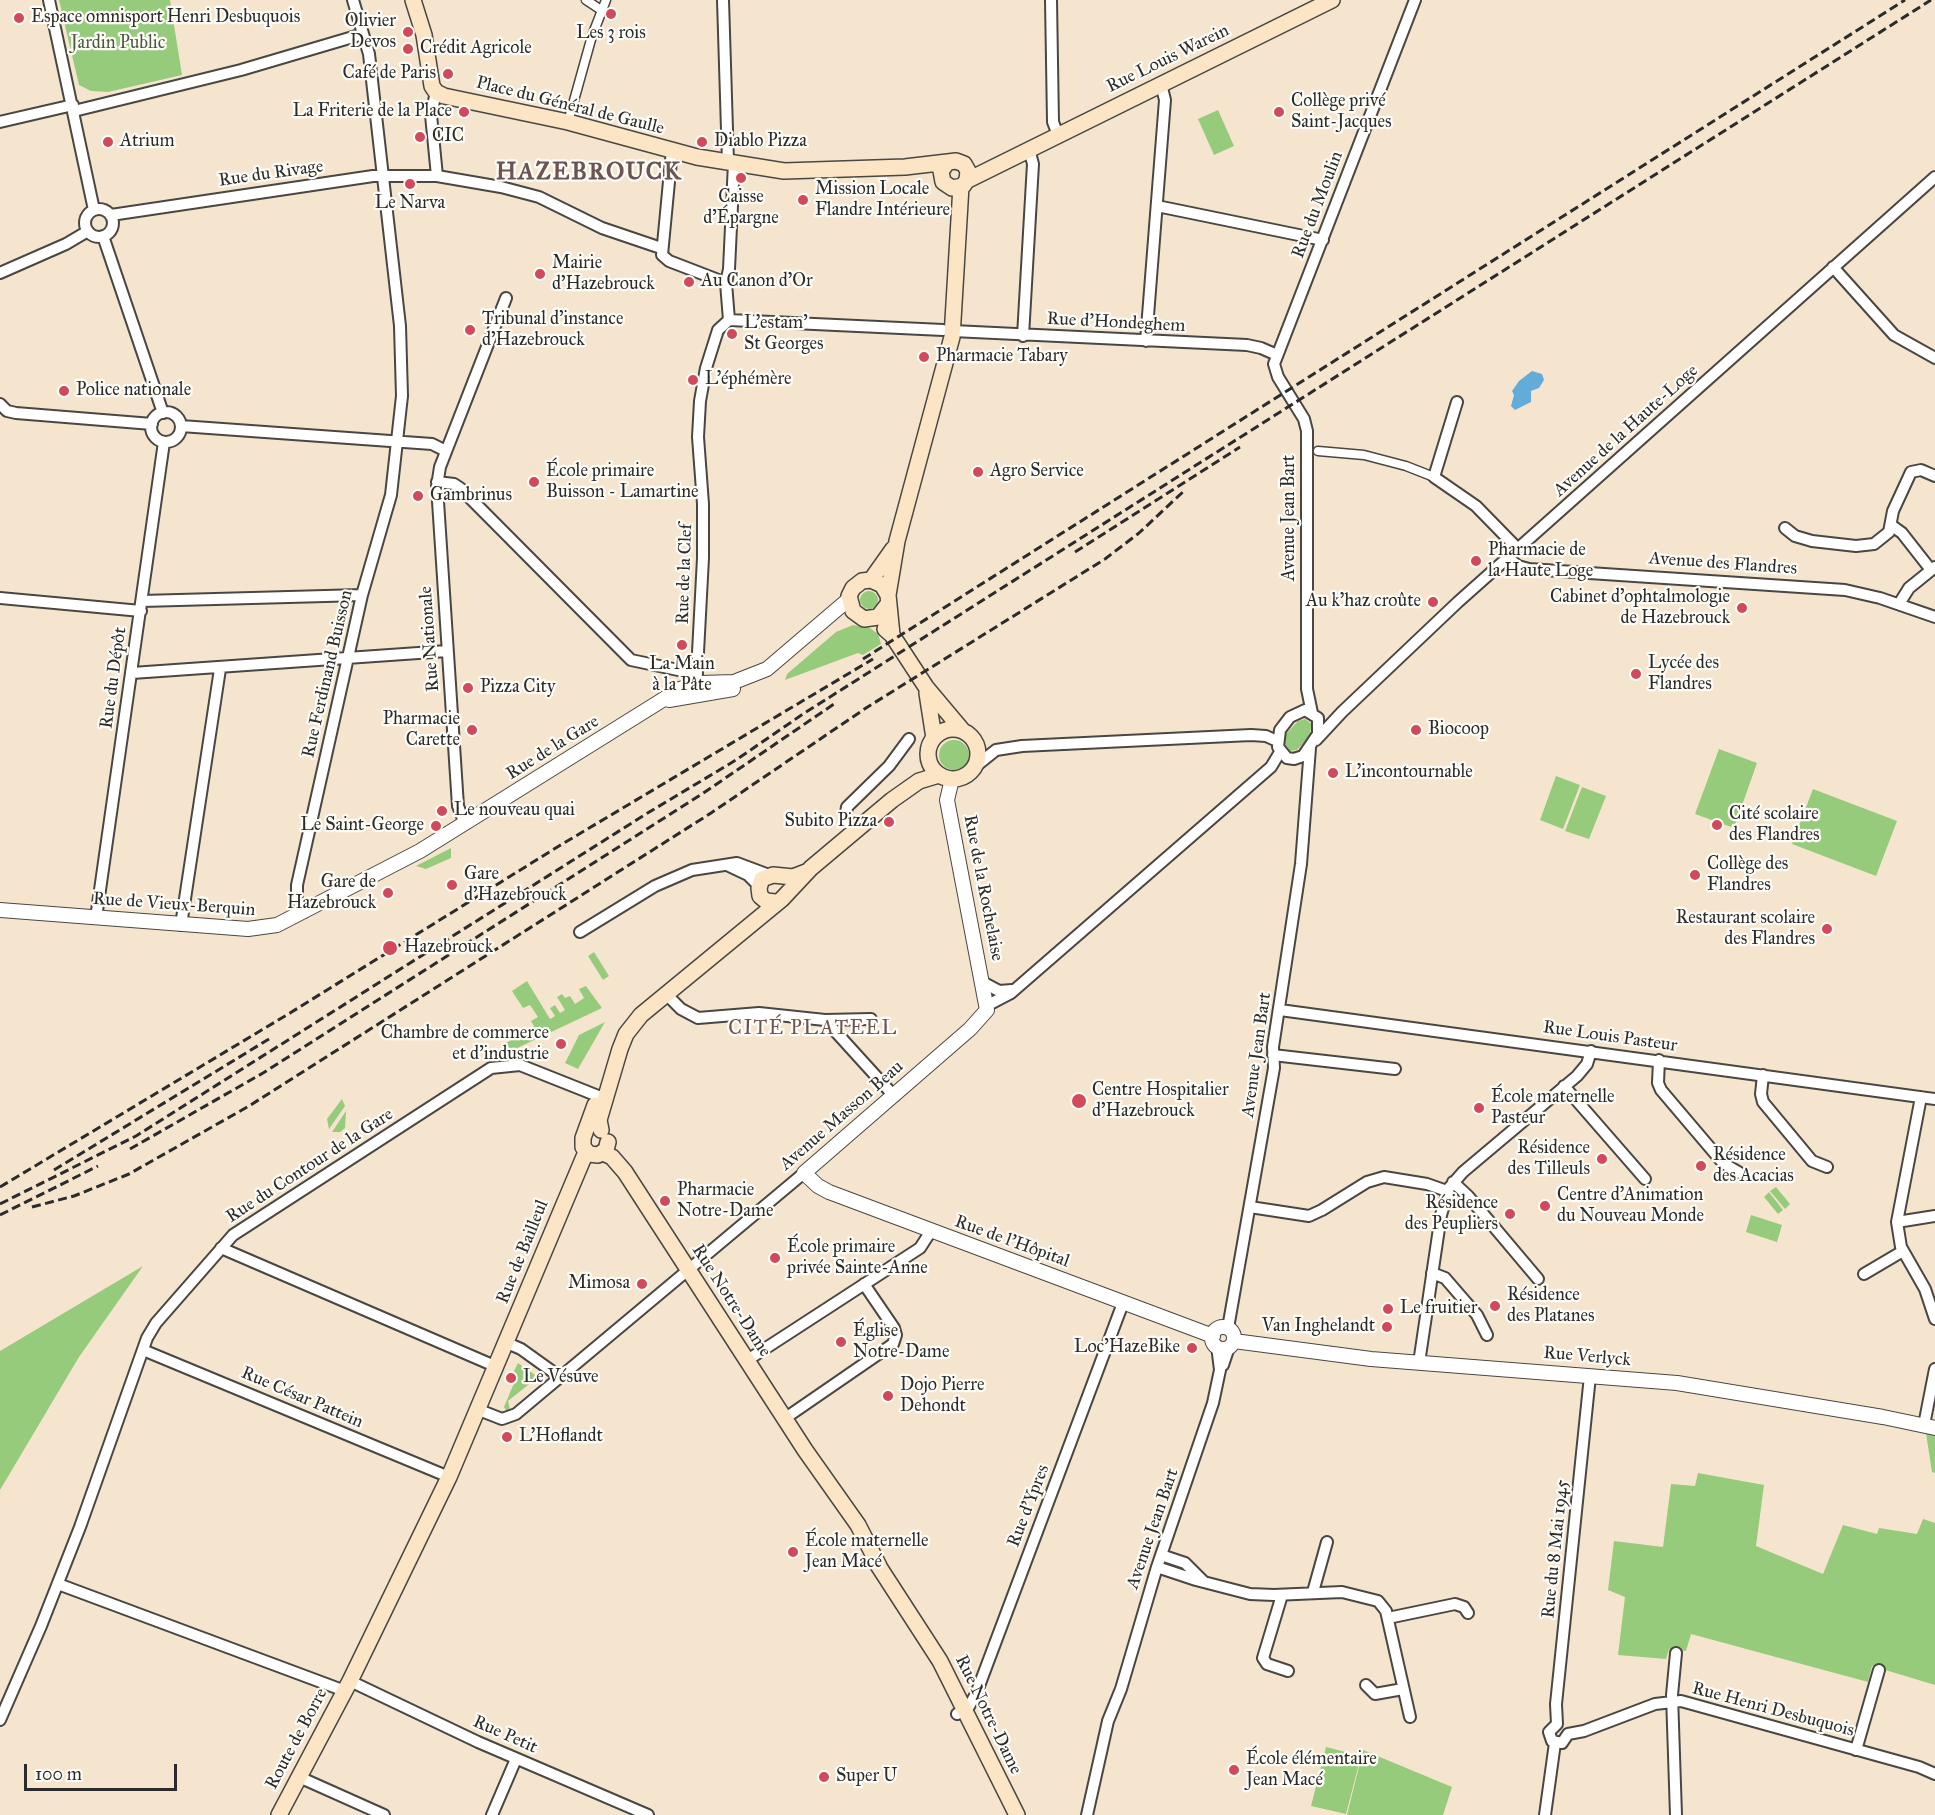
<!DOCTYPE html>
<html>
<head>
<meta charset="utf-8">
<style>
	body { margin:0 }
	#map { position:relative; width:1935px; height:1815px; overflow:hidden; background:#f6e5ce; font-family:"IM FELL Great Primer",serif }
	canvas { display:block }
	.scale { position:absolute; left:24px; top:1764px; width:153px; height:27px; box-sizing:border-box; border:3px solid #2b2b2b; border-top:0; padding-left:8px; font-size:18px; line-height:21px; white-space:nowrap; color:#2b2b2b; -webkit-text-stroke:4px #fdfcf7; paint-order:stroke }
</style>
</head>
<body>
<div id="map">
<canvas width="1935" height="1815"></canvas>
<div class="scale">100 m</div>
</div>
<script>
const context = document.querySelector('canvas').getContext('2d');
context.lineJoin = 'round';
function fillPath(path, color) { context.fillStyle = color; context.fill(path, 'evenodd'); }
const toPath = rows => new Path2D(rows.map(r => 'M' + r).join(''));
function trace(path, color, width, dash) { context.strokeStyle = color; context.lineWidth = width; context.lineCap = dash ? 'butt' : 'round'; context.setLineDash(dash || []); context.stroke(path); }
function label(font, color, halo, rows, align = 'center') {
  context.font = font + ' "IM FELL Great Primer",serif'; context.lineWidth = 4.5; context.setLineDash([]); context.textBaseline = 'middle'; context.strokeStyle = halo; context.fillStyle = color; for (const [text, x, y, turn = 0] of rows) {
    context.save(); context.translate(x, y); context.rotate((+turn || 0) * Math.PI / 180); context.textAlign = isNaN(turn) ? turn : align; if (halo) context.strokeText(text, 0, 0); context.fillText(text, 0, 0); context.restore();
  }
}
fillPath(toPath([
	[59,0,170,0,182,75,108,92,91,91,79,85],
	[1218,110,1234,146,1214,155,1198,119],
	'860 600a9 9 0 1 1 18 0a9 9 0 1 1-18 0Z',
	[853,625,870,628,878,634,881,644,863,655,858,653,785,680,787,674,836,632],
	[1305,719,1312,724,1309,737,1297,750,1290,751,1285,744,1286,734,1298,721],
	'939 755a15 15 0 1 1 30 0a15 15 0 1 1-30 0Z',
	[1719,749,1757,763,1734,828,1695,814],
	[1556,776,1580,785,1563,829,1540,820],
	[1582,787,1606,796,1589,839,1565,831],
	[1813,789,1897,821,1876,876,1792,844],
	[451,848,451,858,426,869,416,866],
	[594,952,609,976,603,980,588,956],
	[527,981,550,1019,555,1016,550,1008,555,1005,560,1013,565,1010,557,997,562,994,565,998,570,996,575,1004,584,998,579,989,586,986,602,1008,511,1051,506,1043,534,1026,531,1021,538,1017,530,1005,523,1008,512,991],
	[605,1022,578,1069,565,1063,579,1035],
	[342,1099,345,1106,329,1129,327,1119],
	[346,1111,345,1128,340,1132,332,1132],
	[1776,1187,1790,1204,1785,1209,1770,1191],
	[1769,1192,1783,1210,1778,1214,1764,1197],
	[1751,1215,1782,1225,1777,1242,1746,1232],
	[143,1266,79,1357,0,1490,0,1351],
	[518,1363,538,1377,508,1401,510,1410,507,1412,504,1407,517,1376,513,1373],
	[1926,1433,1935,1435,1935,1473,1932,1472],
	[1698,1473,1764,1485,1756,1546,1823,1574,1843,1525,1877,1534,1879,1528,1917,1534,1923,1519,1935,1523,1935,1685,1872,1666,1868,1682,1691,1634,1686,1651,1669,1649,1666,1659,1618,1655,1625,1597,1608,1590,1614,1541,1663,1547,1671,1484,1695,1486],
	[1326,1747,1361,1756,1346,1814,1311,1806],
	[1363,1750,1452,1787,1443,1815,1347,1815]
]), '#96cb7c');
fillPath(toPath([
	[1532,371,1542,374,1544,380,1539,388,1531,391,1531,402,1515,410,1511,406,1514,395,1512,391,1519,381]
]), '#63acda');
const pedestrian = toPath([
	[586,0,601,10],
	[568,122,592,36,606,0],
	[1318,451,1364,455,1406,466,1434,477]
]);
const minor = toPath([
	[49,0,94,210],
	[723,0,728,162],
	[1051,0,1053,122,1058,135],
	[436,92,431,115,437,176],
	[74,111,241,70,363,34],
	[0,122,73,105],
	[672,150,662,255,669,261,726,283],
	[1157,206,1323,240],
	'85 223a14 14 0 1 1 28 0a14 14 0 1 1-28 0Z',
	[111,215,373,176,437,176,501,187,539,197,602,228,661,248],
	[103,236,163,413],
	[1833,267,1894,335,1935,358],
	[0,273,66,244,88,231],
	[729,320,943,330],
	[729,320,726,283,729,269,734,163],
	[953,331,1247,345,1261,348,1277,355],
	[1023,336,1033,164,1029,149],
	[1146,341,1165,100,1161,84],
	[1457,402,1434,477,1476,506,1518,549],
	[0,404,7,411,16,413,152,424],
	'151 427a15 15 0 1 1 30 0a15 15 0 1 1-30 0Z',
	[181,426,432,444,446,451],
	[437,482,454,484,460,488,631,660,697,674],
	[1891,525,1902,533,1931,570],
	[1785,528,1795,536,1812,541,1856,546,1874,544,1889,532,1893,511,1911,472,1921,470,1935,476],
	[1508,558,1518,566,1529,569,1845,590,1880,598,1935,617],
	[0,598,141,611],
	[142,601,362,595],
	[1899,604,1909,588,1935,567],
	[132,673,447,651],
	[696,690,703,558,703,504,698,437,700,401,706,368,718,330,729,320],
	[1305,710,1318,718,1318,734,1303,756,1294,759,1287,758,1278,747,1280,730,1290,717,1305,710],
	[1312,713,1307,689,1307,431,1304,419,1278,377,1274,364,1415,0],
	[1316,740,1342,712,1458,602,1935,177],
	[976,766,996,750,1022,746,1251,735,1266,736,1277,741],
	[465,824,458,806,437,486,440,467,506,298],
	[855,831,845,818,847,807,889,766,909,739],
	[729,866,748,875,759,886],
	[304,912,297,899,297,885,362,595,391,495,402,396,400,326,369,54,353,0],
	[96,918,164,442],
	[181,925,220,669],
	[580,932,655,886,692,870,737,863,769,875],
	[984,983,999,991,1012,990],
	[666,994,681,1009,698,1018,759,1013,825,1020,894,1096],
	[988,1005,1011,993,1271,767,1280,752],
	[1280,1010,1935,1099],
	[825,1020,871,1019],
	[1273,1055,1395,1069],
	[1659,1060,1658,1083,1661,1090,1723,1163,1740,1173],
	[1763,1075,1761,1094,1763,1102,1812,1161,1827,1167],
	[1564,1086,1645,1179],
	[1921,1097,1897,1222,1901,1247,1925,1289,1935,1319],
	[1453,1182,1468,1196,1538,1279],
	[1250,1207,1309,1216,1322,1210,1367,1182,1384,1177,1427,1184,1447,1191],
	[1897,1222,1935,1216],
	[221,1248,497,1367],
	[1432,1273,1445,1278,1477,1315,1487,1335],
	[1864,1274,1903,1251],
	[1228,1328,1274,1068,1273,1047,1301,864,1310,748],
	[507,1343,521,1349,560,1377],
	[143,1350,449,1477],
	[746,1361,920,1248,931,1231],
	[1419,1363,1441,1215,1449,1188,1463,1172,1577,1076,1587,1064,1591,1051],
	[1223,1365,1229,1347],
	[479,1410,502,1419,516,1414,804,1173],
	[784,1419,893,1344,896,1335,894,1328,864,1284],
	[1924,1425,1935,1369],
	[1161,1555,1185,1563,1203,1581],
	[1157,1567,1196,1580,1250,1594,1274,1595,1342,1592,1378,1601,1386,1611,1410,1717],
	[58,1584,345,1691],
	[1313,1592,1327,1542],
	[1282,1595,1263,1658,1267,1664,1288,1671],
	[1388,1618,1455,1604,1464,1607,1468,1613],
	[1676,1653,1672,1695,1676,1815],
	[350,1681,478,1742,648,1815],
	[1366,1685,1375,1694,1403,1689],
	[957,1714,968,1708,976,1694,1123,1303],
	[0,1720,41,1626,80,1527,147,1338,156,1323,233,1235,491,1068,520,1065,598,1096],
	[1557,1724,1556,1704,1590,1376],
	[1557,1724,1549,1732,1552,1741,1562,1743,1568,1734],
	[1568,1734,1584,1731,1655,1704,1681,1701,1919,1767,1935,1774],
	[1856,1750,1879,1670],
	[299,1777,384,1815],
	[492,1815,516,1759],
	[1087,1815,1108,1721,1121,1689,1157,1567,1213,1403,1220,1370,1217,1346],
	[1545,1815,1555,1743]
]);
const tertiary = toPath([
	[669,700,733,689],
	[952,779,947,800,987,1010,970,1029,804,1173,818,1186,829,1192,1213,1336],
	[0,910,248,929,277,925,420,851,680,689,700,683,734,682,767,669,849,599],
	'1212 1338a11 11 0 1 1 22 0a11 11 0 1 1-22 0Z',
	[1234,1341,1371,1359,1677,1383,1883,1417,1935,1428]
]);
const secondary = toPath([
	[413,0,424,35,432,86,436,92,444,96,568,122,697,157,784,171,905,167,956,161,964,164,968,171,967,180,963,186,952,188,943,182,941,171,947,163],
	[966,181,1332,0],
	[871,580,893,549],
	[888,595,897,541,952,337,961,186],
	[888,604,878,617,864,619,853,611,849,596,853,588,862,581,871,580,882,585,888,595,892,635],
	[885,629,892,635,926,687,963,731],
	[927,693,934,738],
	'928 754a25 25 0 1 1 50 0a25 25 0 1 1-50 0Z',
	[775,902,766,901,760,896,759,888,762,879,773,875,793,877,806,872],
	[595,1105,583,1138,583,1147,589,1154,598,1155,606,1150,608,1142],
	[601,1130,599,1120,620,1049,626,1034,641,1015,782,899,811,868,892,800,919,781,939,775],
	[603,1153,612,1157,625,1172,805,1450,858,1525,879,1566],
	[874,1559,940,1661,1017,1815],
	[279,1815,350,1681,449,1477,586,1152]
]);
trace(pedestrian, '#494743', 11);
trace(minor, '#494743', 14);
trace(tertiary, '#494743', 16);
trace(secondary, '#494743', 18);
trace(pedestrian, '#fff', 8);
trace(minor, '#fff', 10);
trace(tertiary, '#fff', 14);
trace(secondary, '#fce5c4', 15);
trace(toPath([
	[1075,552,1240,447],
	[863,659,1905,0],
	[130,1149,263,1073,702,794,834,704],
	[54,1170,269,1039],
	[0,1187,290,1013,559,846,873,659],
	[0,1204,136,1136,646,814,736,760,803,714,1931,0],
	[32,1207,74,1196,129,1174,249,1106,711,813,866,708,1105,559,1139,533,1185,490],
	[0,1215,98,1166]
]), '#2b2b2b', 3, [9, 4.5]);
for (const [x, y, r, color] of [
	[611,14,6,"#d1495b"],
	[19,18,6,"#d1495b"],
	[408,32,6,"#d1495b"],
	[408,49,6,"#d1495b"],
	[448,74,6,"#d1495b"],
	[464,112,6,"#d1495b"],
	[1279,112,6,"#d1495b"],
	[420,137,6,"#d1495b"],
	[108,142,6,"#d1495b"],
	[702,142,6,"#d1495b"],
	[741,178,6,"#d1495b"],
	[410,184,6,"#d1495b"],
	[803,200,6,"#d1495b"],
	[540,274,6,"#d1495b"],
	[689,282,6,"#d1495b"],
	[470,330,6,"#d1495b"],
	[732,334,6,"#d1495b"],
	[924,357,6,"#d1495b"],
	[693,380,6,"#d1495b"],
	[64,391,6,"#d1495b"],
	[978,472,6,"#d1495b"],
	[534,482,6,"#d1495b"],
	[418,496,6,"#d1495b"],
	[1476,561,6,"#d1495b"],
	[1433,602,6,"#d1495b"],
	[1742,608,6,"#d1495b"],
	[682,645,6,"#d1495b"],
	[1636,674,6,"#d1495b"],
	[468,688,6,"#d1495b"],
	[472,730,6,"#d1495b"],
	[1416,730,6,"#d1495b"],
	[1333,773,6,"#d1495b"],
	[442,811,6,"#d1495b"],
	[889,822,6,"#d1495b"],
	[1717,825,6,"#d1495b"],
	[436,826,6,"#d1495b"],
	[1695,875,6,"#d1495b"],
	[452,885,6,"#d1495b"],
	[388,893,6,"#d1495b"],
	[1827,929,6,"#d1495b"],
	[390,948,8,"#d1495b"],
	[561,1044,6,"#d1495b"],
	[1079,1101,8,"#d1495b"],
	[1479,1108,6,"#d1495b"],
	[1602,1159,6,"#d1495b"],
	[1701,1166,6,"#d1495b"],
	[665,1201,6,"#d1495b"],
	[1545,1206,6,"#d1495b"],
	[1510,1214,6,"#d1495b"],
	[775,1258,6,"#d1495b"],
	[642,1284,6,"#d1495b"],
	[1495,1306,6,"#d1495b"],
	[1388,1309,6,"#d1495b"],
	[1387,1327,6,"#d1495b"],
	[841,1342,6,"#d1495b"],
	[1192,1348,6,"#d1495b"],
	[511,1378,6,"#d1495b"],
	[888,1396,6,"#d1495b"],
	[507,1437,6,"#d1495b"],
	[793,1552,6,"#d1495b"],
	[1234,1770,6,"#d1495b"],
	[824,1777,6,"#d1495b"]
]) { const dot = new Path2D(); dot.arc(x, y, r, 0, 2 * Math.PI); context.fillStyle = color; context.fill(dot); trace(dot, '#fdfcf7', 2); }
label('18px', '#2b2b2b', '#fdfcf7', [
	["Espace omnisport Henri Desbuquois",31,18],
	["Olivier",396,22,"right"],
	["Devos",396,43,"right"],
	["Les 3 rois",611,34,"center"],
	["Crédit Agricole",420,49],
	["Café de Paris",436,74,"right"],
	["Collège privé",1291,102],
	["Saint-Jacques",1291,123],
	["La Friterie de la Place",452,112,"right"],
	["CIC",432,137],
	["Atrium",120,142],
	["Diablo Pizza",714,142],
	["Mission Locale",815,190],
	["Flandre Intérieure",815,211],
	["Caisse",741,198,"center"],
	["d'Épargne",741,219,"center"],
	["Le Narva",410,204,"center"],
	["Mairie",552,264],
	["d'Hazebrouck",552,285],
	["Au Canon d'Or",701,282],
	["Tribunal d'instance",482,320],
	["d'Hazebrouck",482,341],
	["L’estam’",744,324],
	["St Georges",744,345],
	["Pharmacie Tabary",936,357],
	["L'éphémère",705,380],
	["Police nationale",76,391],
	["École primaire",546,472],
	["Buisson - Lamartine",546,493],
	["Agro Service",990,472],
	["Gambrinus",430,496],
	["Pharmacie de",1488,551],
	["la Haute Loge",1488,572],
	["Cabinet d'ophtalmologie",1730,598,"right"],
	["de Hazebrouck",1730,619,"right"],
	["Au k'haz croûte",1421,602,"right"],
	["Lycée des",1648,664],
	["Flandres",1648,685],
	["La Main",682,665,"center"],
	["à la Pâte",682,686,"center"],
	["Pizza City",480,688],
	["Pharmacie",460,720,"right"],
	["Carette",460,741,"right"],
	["Biocoop",1428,730],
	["L'incontournable",1345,773],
	["Le nouveau quai",454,811],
	["Cité scolaire",1729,815],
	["des Flandres",1729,836],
	["Subito Pizza",877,822,"right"],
	["Le Saint-George",424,826,"right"],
	["Collège des",1707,865],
	["Flandres",1707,886],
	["Gare",464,875],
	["d'Hazebrouck",464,896],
	["Gare de",376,883,"right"],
	["Hazebrouck",376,904,"right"],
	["Restaurant scolaire",1815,919,"right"],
	["des Flandres",1815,940,"right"],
	["Hazebrouck",404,948],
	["Chambre de commerce",549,1034,"right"],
	["et d'industrie",549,1055,"right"],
	["Centre Hospitalier",1092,1091],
	["d'Hazebrouck",1092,1112],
	["École maternelle",1491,1098],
	["Pasteur",1491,1119],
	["Résidence",1590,1149,"right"],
	["des Tilleuls",1590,1170,"right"],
	["Résidence",1713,1156],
	["des Acacias",1713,1177],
	["Pharmacie",677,1191],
	["Notre-Dame",677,1212],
	["Centre d'Animation",1557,1196],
	["du Nouveau Monde",1557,1217],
	["Résidence",1498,1204,"right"],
	["des Peupliers",1498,1225,"right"],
	["École primaire",787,1248],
	["privée Sainte-Anne",787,1269],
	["Mimosa",630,1284,"right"],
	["Résidence",1507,1296],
	["des Platanes",1507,1317],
	["Le fruitier",1400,1309],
	["Van Inghelandt",1375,1327,"right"],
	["Église",853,1332],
	["Notre-Dame",853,1353],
	["Loc’HazeBike",1180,1348,"right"],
	["Le Vésuve",523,1378],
	["Dojo Pierre",900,1386],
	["Dehondt",900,1407],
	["L'Hoflandt",519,1437],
	["École maternelle",805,1542],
	["Jean Macé",805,1563],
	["École élémentaire",1246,1760],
	["Jean Macé",1246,1781],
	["Super U",836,1777]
], 'left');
label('18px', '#4b5b43', '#fdfcf7', [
	["Jardin Public",118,44]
]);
label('18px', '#2b2b2b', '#fdfcf7', [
	["Rue Louis Warein",1168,59,-26],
	["Place du Général de Gaulle",570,106,14],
	["Rue du Rivage",271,174,-8],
	["Rue du Moulin",1318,205,-69],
	["Rue d'Hondeghem",1116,323,3],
	["Avenue de la Haute-Loge",1626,431,-42],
	["Avenue Jean Bart",1290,518,-90],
	["Avenue des Flandres",1723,564,4],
	["Rue de la Clef",685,574,-88],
	["Rue Nationale",430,639,-94],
	["Rue Ferdinand Buisson",328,674,-77],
	["Rue du Dépôt",114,678,-82],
	["Rue de la Gare",553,748,-32],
	["Rue de la Rochelaise",983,888,79],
	["Rue de Vieux-Berquin",174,905,4],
	["Rue Louis Pasteur",1610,1037,8],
	["Avenue Jean Bart",1257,1055,-82],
	["Avenue Masson Beau",842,1116,-41],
	["Rue du Contour de la Gare",310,1166,-33],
	["Rue de l'Hôpital",1012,1242,20],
	["Rue de Bailleul",523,1252,-68],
	["Rue Notre-Dame",731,1301,57],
	["Rue Verlyck",1587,1357,5],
	["Rue César Pattein",302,1398,23],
	["Rue d'Ypres",1029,1506,-69],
	["Avenue Jean Bart",1153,1529,-71],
	["Rue du 8 Mai 1945",1556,1549,-84],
	["Rue Henri Desbuquois",1773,1710,15],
	["Rue Notre-Dame",988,1715,64],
	["Rue Petit",505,1735,24],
	["Route de Borre",297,1739,-62]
]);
context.letterSpacing = '1.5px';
label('20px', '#6c5453', '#fdfcf7', [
	["CITÉ PLATEEL",813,1029]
]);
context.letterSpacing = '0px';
context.letterSpacing = '1.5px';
label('bold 24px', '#6c5453', '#fdfcf7', [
	["HAZEBROUCK",589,173]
]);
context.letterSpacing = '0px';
</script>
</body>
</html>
